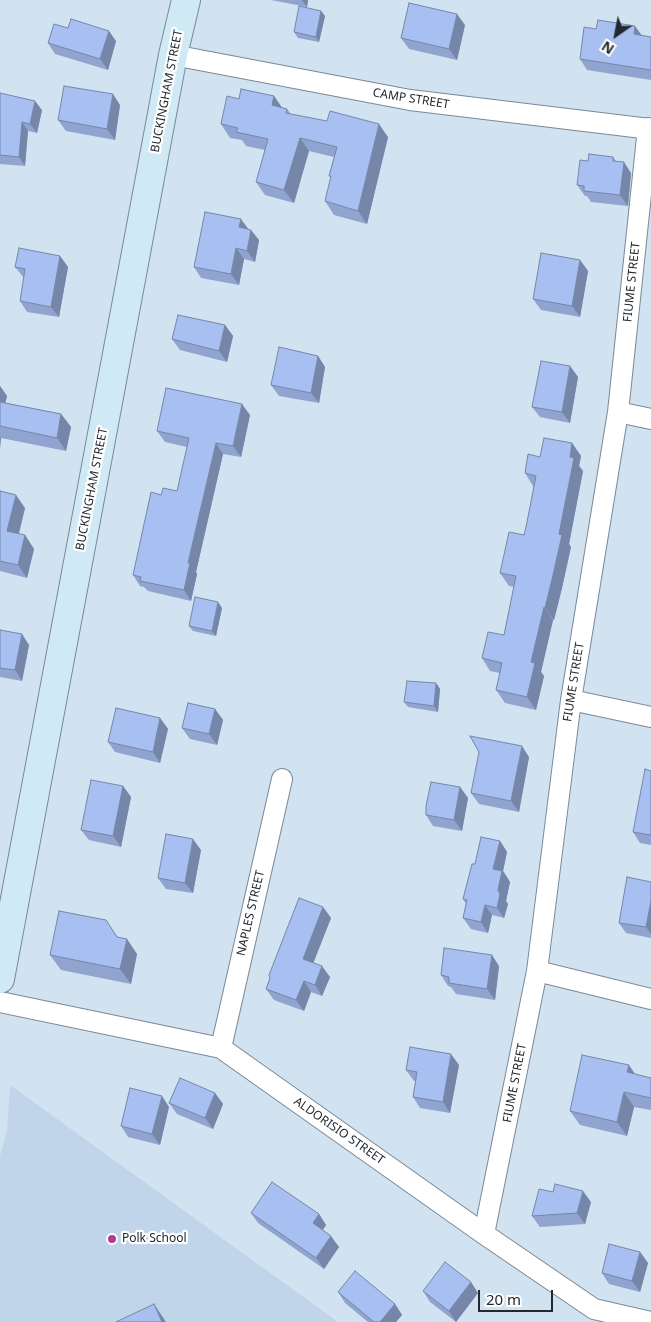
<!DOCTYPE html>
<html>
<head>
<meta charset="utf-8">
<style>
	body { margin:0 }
	#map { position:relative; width:651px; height:1322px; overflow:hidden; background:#d1e2f1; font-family:"Noto Sans",sans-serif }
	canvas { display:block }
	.north { position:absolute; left:591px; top:10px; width:50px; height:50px; -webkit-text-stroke:4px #fff; paint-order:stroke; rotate:213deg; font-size:14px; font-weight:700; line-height:20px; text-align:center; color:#22282e }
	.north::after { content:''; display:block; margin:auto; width:18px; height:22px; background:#22282e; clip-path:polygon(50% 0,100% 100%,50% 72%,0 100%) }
	.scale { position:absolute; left:478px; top:1290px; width:75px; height:22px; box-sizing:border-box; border:2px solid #22282e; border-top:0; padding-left:6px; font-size:15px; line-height:18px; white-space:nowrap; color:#22282e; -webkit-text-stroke:4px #fff; paint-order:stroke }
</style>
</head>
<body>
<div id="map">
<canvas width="651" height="1322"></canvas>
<div class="north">N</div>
<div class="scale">20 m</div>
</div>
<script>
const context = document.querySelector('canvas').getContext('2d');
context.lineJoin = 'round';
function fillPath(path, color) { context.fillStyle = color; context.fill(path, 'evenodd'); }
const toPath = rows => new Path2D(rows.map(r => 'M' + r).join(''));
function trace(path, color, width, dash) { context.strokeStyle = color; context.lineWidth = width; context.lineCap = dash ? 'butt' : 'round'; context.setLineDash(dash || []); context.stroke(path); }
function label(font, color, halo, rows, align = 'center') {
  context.font = font + ' "Noto Sans",sans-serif'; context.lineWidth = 4.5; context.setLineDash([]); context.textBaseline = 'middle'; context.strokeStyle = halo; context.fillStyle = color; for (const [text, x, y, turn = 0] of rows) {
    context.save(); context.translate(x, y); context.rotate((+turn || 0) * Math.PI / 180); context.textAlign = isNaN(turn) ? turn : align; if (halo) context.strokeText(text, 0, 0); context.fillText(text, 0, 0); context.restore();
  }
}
fillPath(toPath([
	[10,1085,338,1322,0,1322,0,1156,7,1132]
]), '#c0d5ea');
const street = toPath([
	[173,55,410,100,651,129],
	[618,412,651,419],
	[571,700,651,717],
	[537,971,651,999],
	[0,1002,221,1048,484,1234,594,1309,651,1322],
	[221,1048,282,779],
	[484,1234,537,971,571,700,618,412,648,128]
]);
const secondary = toPath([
	[0,979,173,55,186,0]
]);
trace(street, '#7a8997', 22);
trace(secondary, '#7a8997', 30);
trace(street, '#fff', 20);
trace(secondary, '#d0eaf5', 28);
fillPath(toPath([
	[271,0,308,0,307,7],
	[321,11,325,16,319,42,298,38,294,32],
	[465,25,457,60,409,49,401,38],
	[68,28,116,41,108,70,55,54,48,43],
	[642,36,651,37,651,80,587,70,580,59],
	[0,93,42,110,37,133,28,131,25,166,0,164],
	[274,96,282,108,287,109,291,114,388,137,367,224,334,215,325,201,331,178,329,176,334,157,309,151,294,203,265,195,256,182,265,150,246,146,242,140,230,138,221,124,239,99],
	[120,105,115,140,66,131,58,120],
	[613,157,616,161,631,173,628,206,591,202,587,196,585,196,577,185,588,161],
	[248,229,259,240,255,262,244,259,239,285,201,278,194,267],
	[60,256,68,267,59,317,27,312,20,301,24,278,15,267],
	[580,260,588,271,580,317,541,310,533,299],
	[225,325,233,336,227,362,180,350,172,339],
	[318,356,325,367,319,403,279,396,271,385],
	[570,366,578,377,570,423,540,417,532,407],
	[0,386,7,396,5,403,61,414,71,427,66,451,1,438,0,448],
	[250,415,241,457,223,454,196,572,197,574,191,601,148,591,144,587,140,586,133,575,161,495,177,491,187,447,165,442,157,431],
	[572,443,581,456,579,466,583,471,569,544,571,547,562,588,554,620,553,620,541,672,544,676,536,710,505,703,496,690,500,673,490,671,482,658,504,635,514,587,509,586,500,573,524,535,526,527,534,486,533,486,525,473,540,457],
	[0,491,25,508,19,534,25,535,34,549,27,578,0,571],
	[222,608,216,636,193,631,189,626],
	[0,630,29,645,22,681,0,677],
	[436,683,440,689,438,712,408,707,404,702],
	[215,709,223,720,217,745,190,739,182,728],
	[160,718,168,729,160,763,115,752,108,742],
	[529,757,519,812,479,804,471,793],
	[651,771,651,845,640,843,633,832],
	[123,786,131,797,121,847,89,840,81,830],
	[460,787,468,798,462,831,433,826,426,815],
	[500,841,507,852,503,871,510,882,506,901,508,904,504,918,492,915,488,933,471,929,463,918,466,904,463,899,475,864],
	[201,850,193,893,166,889,158,878],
	[651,882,651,938,626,933,619,923],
	[323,907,331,918,313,963,330,977,322,996,311,992,304,1011,274,1000,266,989],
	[118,937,137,954,131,984,61,970,50,955],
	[499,966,495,1000,456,994,451,987,448,986,441,975],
	[459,1065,450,1113,420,1108,413,1097,416,1081,414,1081,406,1070],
	[635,1074,651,1078,651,1110,634,1107,627,1136,580,1125,570,1111],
	[215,1093,223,1104,213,1129,177,1114,169,1103],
	[169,1107,160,1145,128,1137,121,1126],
	[591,1202,585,1224,540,1227,532,1216],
	[251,1213,319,1214,326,1225,323,1230,339,1247,324,1269,258,1223],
	[640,1252,648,1263,640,1292,609,1284,602,1273],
	[423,1291,478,1293,456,1322,430,1302],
	[338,1292,395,1304,402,1315,396,1322,368,1322,345,1303]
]), '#90a4cf');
fillPath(toPath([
	[302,0,308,0,307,7],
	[321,11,325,16,319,42,316,37],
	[457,14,465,25,457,60,449,49],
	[635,26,643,37,634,34],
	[109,31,116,41,108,70,100,59],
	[113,94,120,105,115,140,107,129],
	[274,96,283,109,272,105],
	[35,101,42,110,37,133,30,124],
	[22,122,28,131,25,166,19,157],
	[379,124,388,137,367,224,358,211],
	[300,138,309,151,294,203,284,190],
	[624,162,631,173,628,206,620,195],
	[241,219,249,230,239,227],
	[251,230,259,240,255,262,247,251],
	[236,248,244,259,239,285,231,274],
	[60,256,68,267,59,317,51,307],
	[580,260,588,271,580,317,572,306],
	[225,325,233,336,227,362,219,351],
	[318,356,325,367,319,403,311,393],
	[570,366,578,377,570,423,562,412],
	[0,386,7,396,3,413,0,409],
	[242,404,250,415,241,457,233,446],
	[61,414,71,427,66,451,57,438],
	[0,436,1,438,0,448],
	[216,443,223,454,196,572,197,574,191,601,184,590,188,563],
	[572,443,581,456,579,466,583,471,569,544,571,547,562,588,554,620,545,608,559,534],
	[16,495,25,508,16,544,7,531],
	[25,535,34,549,27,578,18,565],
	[218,602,222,608,216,636,212,631],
	[544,607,553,620,541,672,544,676,536,710,527,697,531,662],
	[22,634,29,645,22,681,15,670],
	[436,683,440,689,438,712,434,706],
	[215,709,223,720,217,745,209,734],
	[160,718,168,729,160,763,153,752],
	[522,746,529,757,519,812,511,801],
	[123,786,131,797,121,847,113,836],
	[460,787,468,798,462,831,454,820],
	[193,839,201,850,193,893,185,883],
	[500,841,507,852,503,871,510,882,506,901,508,904,504,918,497,908,493,869],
	[651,901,651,934,646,927],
	[485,905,492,915,488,933,481,922],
	[323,907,331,918,311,969,303,959],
	[106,920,125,948,127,939,137,954,131,984,120,969,117,937],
	[492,955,499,966,495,1000,487,989],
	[322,966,330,977,322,996,315,985],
	[304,981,311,992,304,1011,296,1000],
	[451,1054,459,1065,450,1113,443,1102],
	[629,1065,639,1080,627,1072],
	[624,1092,634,1107,627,1136,617,1122],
	[215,1093,223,1104,213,1129,205,1118],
	[162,1096,169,1107,160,1145,152,1134],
	[583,1191,591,1202,585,1224,577,1213],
	[319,1214,326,1225,320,1234,313,1223],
	[331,1236,339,1247,324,1269,316,1258],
	[640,1252,648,1263,640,1292,632,1281],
	[471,1282,478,1293,456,1322,449,1311],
	[154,1304,166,1322,162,1322],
	[395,1304,402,1315,396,1322,380,1322]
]), '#7586a9');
const building = toPath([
	[409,3,457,14,449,49,401,38,409,3],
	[299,6,321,11,316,37,294,32,299,6],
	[71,19,109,31,100,59,48,43,54,24,68,28,71,19],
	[598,20,635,26,634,34,651,37,651,70,580,59,584,27,596,29,598,20],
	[64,86,113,94,107,129,58,120,64,86],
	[241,89,274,96,272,105,287,109,286,113,327,121,330,111,379,124,358,211,325,201,331,176,329,176,337,147,300,138,284,190,256,182,268,139,236,132,238,128,221,124,227,96,239,99,241,89],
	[0,93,35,101,30,124,22,122,19,157,0,155,0,93],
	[589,154,613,157,613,161,624,162,620,195,584,191,584,186,577,185,580,160,588,161,589,154],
	[205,212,241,219,239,227,251,230,247,251,236,248,231,274,194,267,205,212],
	[19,248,60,256,51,307,20,301,25,269,15,267,19,248],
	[541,253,580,260,572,306,533,299,541,253],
	[178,315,225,325,219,351,172,339,178,315],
	[279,347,318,356,311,393,271,385,279,347],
	[541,361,570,366,562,412,532,407,541,361],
	[166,388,242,404,233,446,216,443,188,563,190,563,184,590,140,581,141,577,133,575,151,492,161,495,163,488,177,491,189,438,157,431,166,388],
	[0,402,61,414,57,438,0,426,0,402],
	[544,438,572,443,570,457,574,458,559,534,562,535,553,575,545,608,544,607,531,662,535,663,527,697,496,690,502,663,482,658,488,632,504,635,516,576,500,573,509,532,524,535,526,527,536,476,525,473,528,454,540,457,544,438],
	[0,491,16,495,7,531,25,535,18,565,0,561,0,491],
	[195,597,218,602,212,631,189,626,195,597],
	[0,630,22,634,15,670,0,668,0,630],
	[407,681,436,683,434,706,404,702,407,681],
	[188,703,215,709,209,734,182,728,188,703],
	[116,708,160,718,153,752,108,742,116,708],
	[470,736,522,746,511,801,471,793,479,752,470,736],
	[645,769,651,771,651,835,633,832,645,769],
	[91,780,123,786,113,836,81,830,91,780],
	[431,782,460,787,454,820,426,815,426,806,431,782],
	[166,834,193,839,185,883,158,878,166,834],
	[481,837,500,841,493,869,502,871,498,890,500,894,497,908,485,905,481,922,463,918,467,900,463,899,472,864,475,864,481,837],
	[627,877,651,882,651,901,646,927,619,923,627,877],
	[299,898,323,907,303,959,322,966,315,985,304,981,296,1000,266,989,270,978,269,975,299,898],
	[59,911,106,920,117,937,127,939,120,969,50,955,59,911],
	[444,948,492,955,487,989,449,983,449,977,441,975,444,948],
	[410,1047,451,1054,443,1102,413,1097,417,1072,406,1070,410,1047],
	[582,1055,629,1065,627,1072,651,1078,651,1098,624,1092,617,1122,570,1111,582,1055],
	[180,1078,215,1093,205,1118,169,1103,180,1078],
	[130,1088,162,1096,152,1134,121,1126,130,1088],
	[272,1182,319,1214,313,1223,331,1236,316,1258,251,1213,272,1182],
	[555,1184,583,1191,577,1213,532,1216,539,1189,553,1192,555,1184],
	[609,1244,640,1252,632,1281,602,1273,609,1244],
	[445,1262,471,1282,449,1311,423,1291,445,1262],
	[355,1271,395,1304,380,1322,374,1322,338,1292,355,1271],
	[154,1304,162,1322,116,1322,154,1304]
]);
fillPath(building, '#a7bff1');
trace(building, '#7586a9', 1);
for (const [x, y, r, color] of [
	[112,1239,5,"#b23b90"]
]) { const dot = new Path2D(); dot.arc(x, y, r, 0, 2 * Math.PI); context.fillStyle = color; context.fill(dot); trace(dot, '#fff', 2); }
label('12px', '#22282e', '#fff', [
	["BUCKINGHAM STREET",167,91,-79],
	["CAMP STREET",411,99,9],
	["FIUME STREET",632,282,-84],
	["BUCKINGHAM STREET",92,489,-79],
	["FIUME STREET",574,682,-81],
	["NAPLES STREET",251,913,-77],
	["FIUME STREET",515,1083,-79],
	["ALDORISIO STREET",339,1131,35]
]);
label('12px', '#22282e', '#fff', [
	["Polk School",122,1239]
], 'left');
</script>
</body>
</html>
